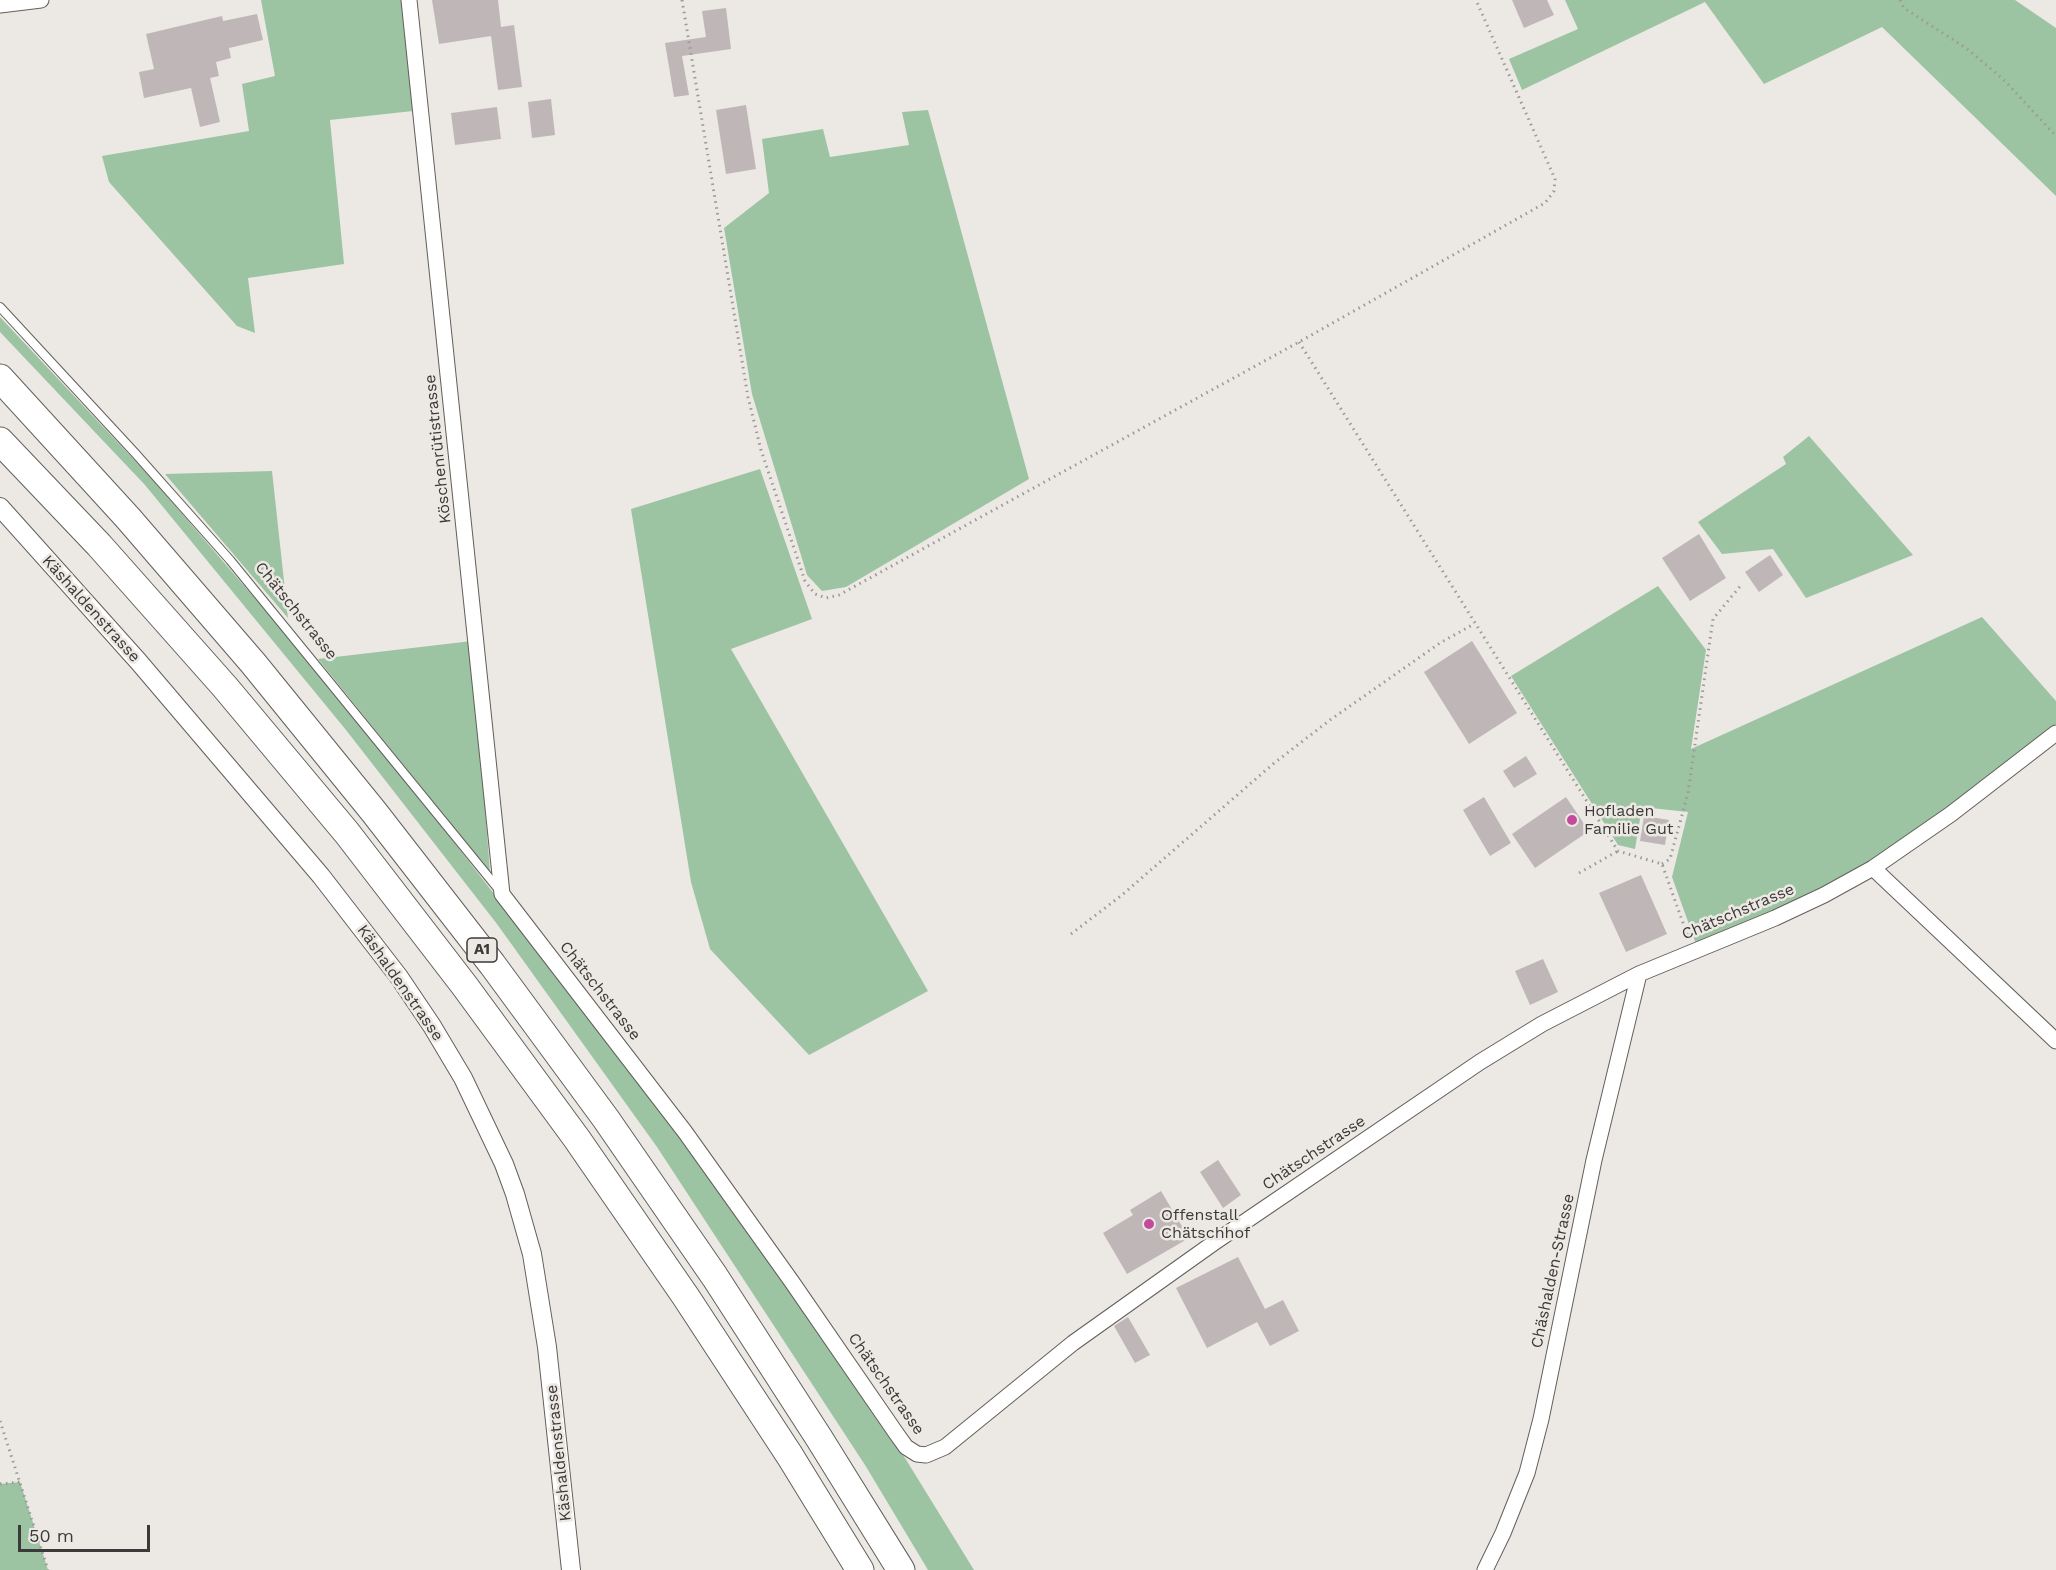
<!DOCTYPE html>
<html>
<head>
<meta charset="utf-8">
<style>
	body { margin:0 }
	#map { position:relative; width:2056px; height:1570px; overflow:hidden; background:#ece8e3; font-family:"Work Sans",sans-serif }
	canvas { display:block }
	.scale { position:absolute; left:18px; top:1525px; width:132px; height:27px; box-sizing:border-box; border:3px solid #3c3a38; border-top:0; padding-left:8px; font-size:18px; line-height:21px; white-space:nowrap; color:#3c3a38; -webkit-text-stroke:4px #ece8e3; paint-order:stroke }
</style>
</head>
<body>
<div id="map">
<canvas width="2056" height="1570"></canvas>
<div class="scale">50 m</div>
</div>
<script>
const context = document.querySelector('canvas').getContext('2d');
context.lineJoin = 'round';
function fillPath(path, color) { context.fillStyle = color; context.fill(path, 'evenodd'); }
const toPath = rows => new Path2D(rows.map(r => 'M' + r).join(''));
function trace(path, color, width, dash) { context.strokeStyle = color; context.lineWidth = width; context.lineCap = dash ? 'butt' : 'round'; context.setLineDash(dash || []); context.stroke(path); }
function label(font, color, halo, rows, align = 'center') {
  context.font = font + ' "Work Sans",sans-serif'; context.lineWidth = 5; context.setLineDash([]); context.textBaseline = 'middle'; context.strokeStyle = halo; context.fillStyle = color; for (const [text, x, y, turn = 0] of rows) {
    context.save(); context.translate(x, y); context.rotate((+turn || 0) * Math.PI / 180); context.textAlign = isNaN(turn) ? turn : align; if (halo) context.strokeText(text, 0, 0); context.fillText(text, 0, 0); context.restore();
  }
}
fillPath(toPath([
	[261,0,402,0,413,111,330,120,344,264,248,278,255,333,237,326,109,182,102,156,249,131,242,84,275,76],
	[1565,0,2015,0,2056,28,2056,196,1882,27,1764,84,1705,2,1522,90,1509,59,1578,29],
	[928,110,1029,479,846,587,822,591,807,575,752,394,724,228,769,193,762,139,823,129,830,157,909,145,902,112],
	[0,317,153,480,277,624,439,823,652,1097,764,1252,905,1458,974,1570,928,1570,865,1465,657,1147,497,924,346,730,145,485,0,332],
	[1809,436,1913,555,1806,598,1773,549,1722,554,1698,522,1786,464,1783,457],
	[760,469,812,619,731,649,928,991,809,1055,710,949,691,882,631,509],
	[272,471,288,618,165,474],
	[1658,586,1706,650,1691,749,1982,617,2056,701,2056,724,1948,811,1869,864,1818,893,1696,944,1672,877,1688,812,1642,807,1635,849,1618,845,1511,676],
	[472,641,490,872,318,659],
	[20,1482,48,1570,0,1570,0,1484]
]), '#9dc4a2');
fillPath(toPath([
	[432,0,498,0,501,27,514,25,522,87,498,90,491,36,439,44],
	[1512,0,1547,0,1554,15,1524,28],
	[726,8,731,49,682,56,689,95,674,97,665,43,706,37,702,11],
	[257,14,263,40,229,48,231,58,216,62,219,76,210,78,220,122,200,127,191,88,144,98,139,72,154,69,146,34,222,16,223,21],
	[551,99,555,135,532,138,528,102],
	[746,105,756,169,726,174,716,110],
	[497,107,501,139,455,145,451,113],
	[1699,534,1726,578,1690,601,1662,558],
	[1770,555,1783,575,1759,592,1745,572],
	[1472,641,1517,713,1469,744,1424,672],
	[1526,756,1537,774,1514,788,1503,771],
	[1484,797,1511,843,1490,856,1463,810],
	[1566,797,1589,831,1535,868,1512,834],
	[1644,816,1669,820,1665,845,1640,841],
	[1641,875,1667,934,1626,952,1599,893],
	[1543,959,1558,992,1530,1005,1515,971],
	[1218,1160,1241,1195,1223,1208,1200,1172],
	[1161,1191,1189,1238,1127,1274,1103,1233,1133,1215,1130,1210],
	[1238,1257,1265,1309,1283,1300,1299,1331,1270,1346,1257,1322,1207,1348,1176,1288],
	[1128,1317,1150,1355,1135,1363,1114,1326]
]), '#bfb7b7');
const service = toPath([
	[0,307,135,453,230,560,500,891]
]);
const minor = toPath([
	[409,0,502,894,685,1132,792,1282,896,1433,906,1447,917,1454,926,1455,945,1447,1073,1343,1215,1242,1480,1062,1542,1024,1639,974,1775,918,1824,895,1873,868,1951,814,2056,733],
	[0,5,41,0],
	[1873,868,2056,1041],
	[1485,1570,1503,1533,1527,1473,1541,1419,1594,1160,1639,974]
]);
const tertiary = toPath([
	[0,507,138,661,321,876,399,977,432,1026,463,1078,504,1164,515,1194,532,1254,547,1347,571,1570]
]);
const motorway = toPath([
	[0,378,128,518,253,663,374,812,492,964,606,1119,715,1277,819,1438,901,1570],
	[0,441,99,545,225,687,347,833,464,985,577,1139,686,1297,790,1456,860,1570]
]);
trace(service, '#635f5b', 10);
trace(minor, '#635f5b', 17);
trace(tertiary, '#635f5b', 20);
trace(motorway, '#635f5b', 29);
trace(toPath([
	[682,0,748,397,761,450,805,581,815,594,826,598,839,595,1299,342,1545,203,1554,191,1555,179,1476,0],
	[1900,0,1904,8,1966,48,2003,79,2056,136],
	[1299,342,1618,851,1662,864,1688,937],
	[1662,864,1670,859,1688,793,1713,619,1742,584],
	[1579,873,1618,851],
	[1071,934,1122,895,1273,764,1330,720,1440,643,1474,624],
	[0,1421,48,1570],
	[0,1484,20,1482]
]), '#9c9995', 3, [1.5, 4.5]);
trace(service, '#fff', 8);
trace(minor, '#fff', 15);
trace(tertiary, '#fff', 18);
trace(motorway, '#fff', 27);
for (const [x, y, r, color] of [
	[1572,820,6,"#c44a9c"],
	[1149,1224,6,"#c44a9c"]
]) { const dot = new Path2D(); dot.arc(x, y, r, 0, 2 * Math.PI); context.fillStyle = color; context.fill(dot); trace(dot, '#ece8e3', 2); }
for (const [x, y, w] of [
	[482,950,30]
]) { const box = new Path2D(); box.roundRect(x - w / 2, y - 12, w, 24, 4.5); context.fillStyle = '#ece8e3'; context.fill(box); trace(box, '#3c3a38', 1.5); }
label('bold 15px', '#3c3a38', null, [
	["A1",482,950]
]);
label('16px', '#3c3a38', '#ece8e3', [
	["Köschenrütistrasse",438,449,-96],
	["Käshaldenstrasse",91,609,48],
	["Chätschstrasse",296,611,51],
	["Chätschstrasse",1738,912,-23],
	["Käshaldenstrasse",400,983,55],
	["Chätschstrasse",600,991,52],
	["Chätschstrasse",1314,1153,-34],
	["Chäshalden-Strasse",1553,1271,-78],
	["Chätschstrasse",886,1384,55],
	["Käshaldenstrasse",559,1453,-96]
]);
label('16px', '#3c3a38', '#ece8e3', [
	["Hofladen",1584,811],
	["Familie Gut",1584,829],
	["Offenstall",1161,1215],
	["Chätschhof",1161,1233]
], 'left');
</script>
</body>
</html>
